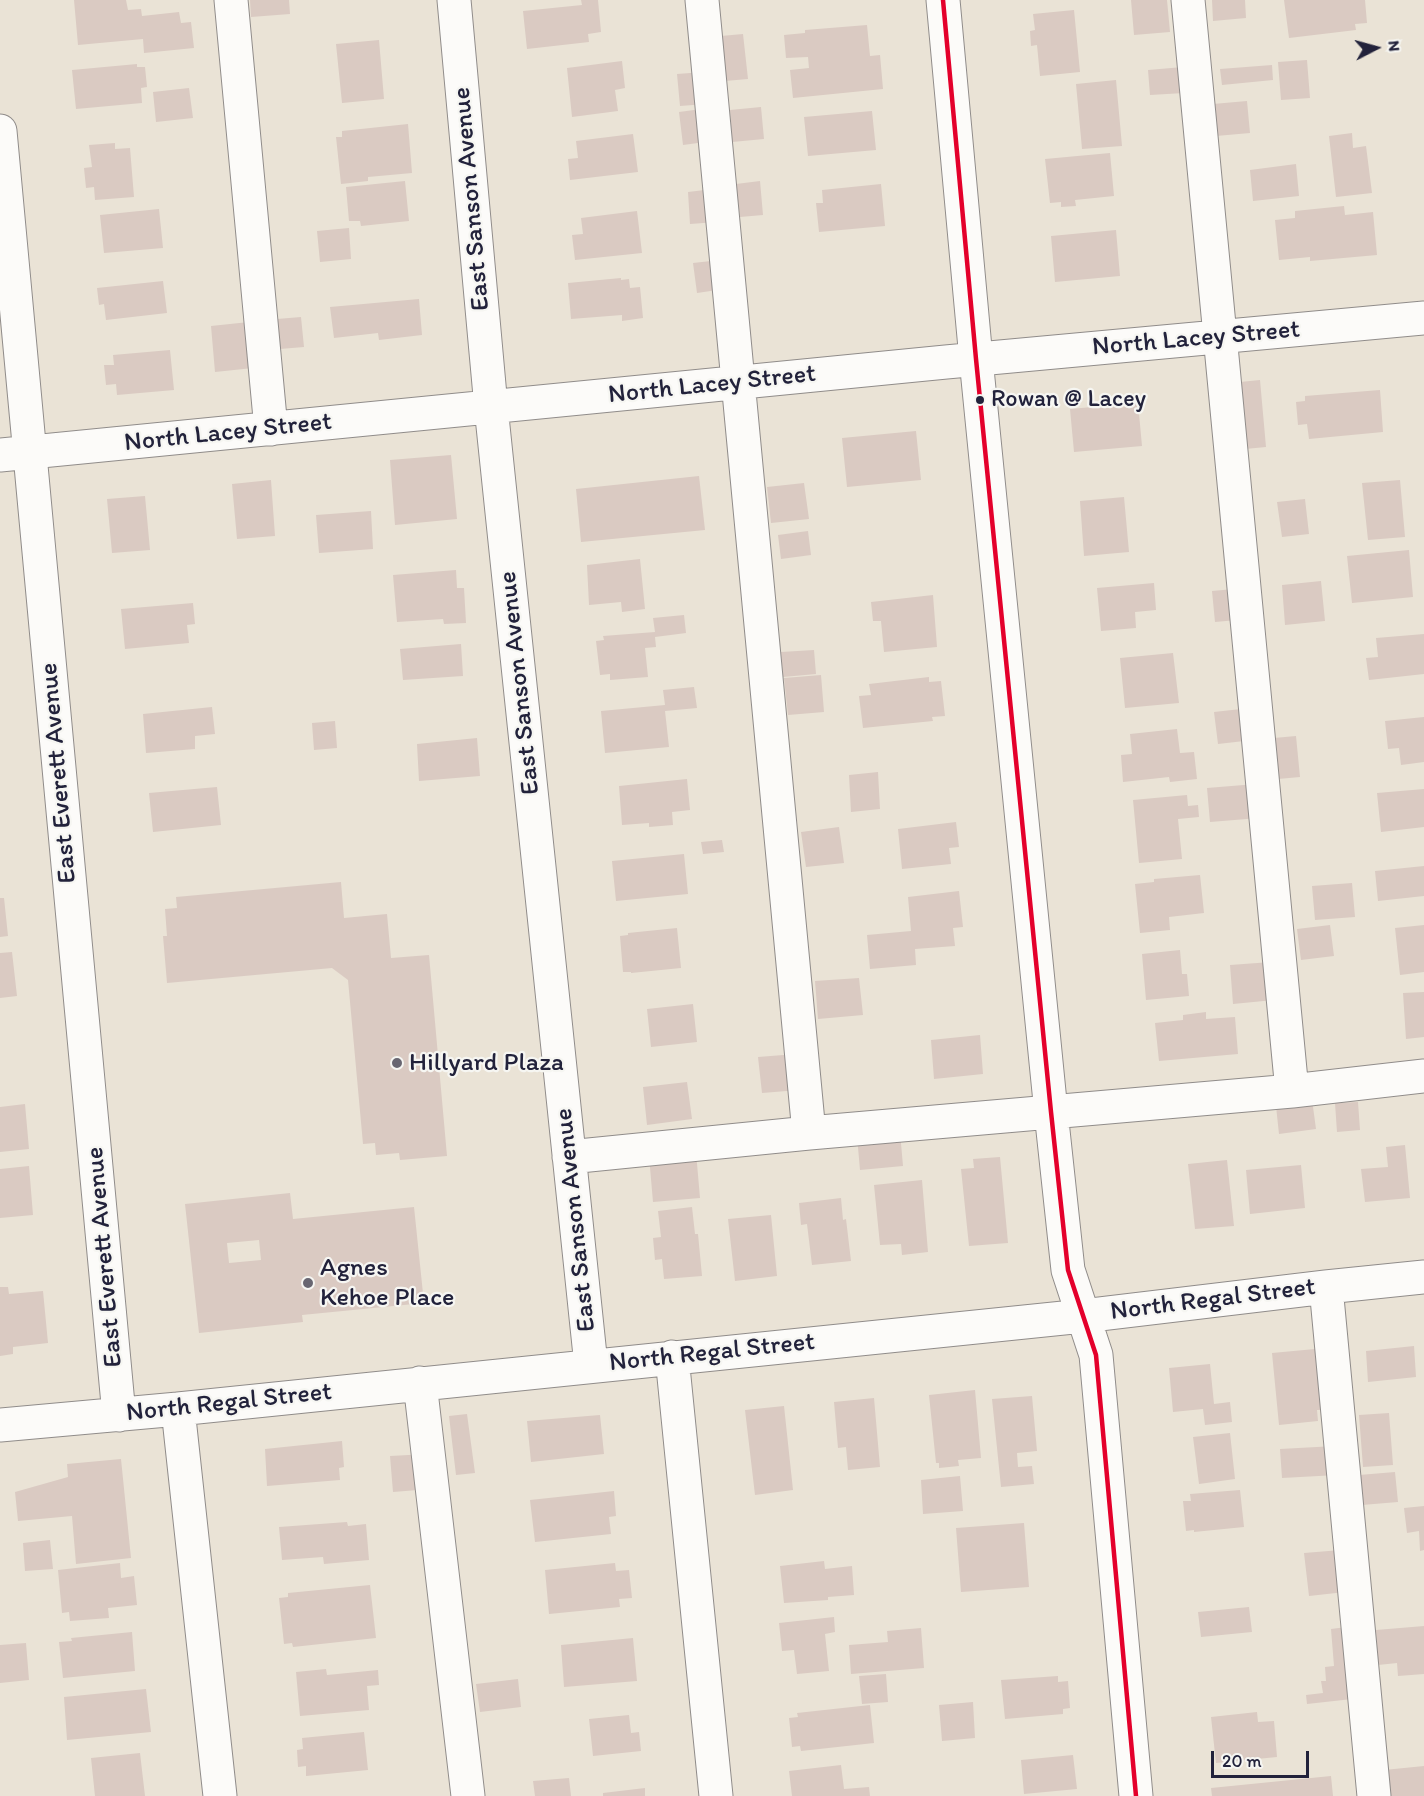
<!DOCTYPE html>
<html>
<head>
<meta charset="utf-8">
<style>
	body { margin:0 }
	#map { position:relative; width:1424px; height:1796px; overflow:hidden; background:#eae3d6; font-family:Itim,sans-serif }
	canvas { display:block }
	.north { position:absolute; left:1346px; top:18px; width:60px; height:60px; -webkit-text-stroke:4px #f6f6f2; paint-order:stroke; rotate:84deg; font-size:16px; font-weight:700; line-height:24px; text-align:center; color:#22223b }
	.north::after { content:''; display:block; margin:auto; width:21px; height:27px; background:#22223b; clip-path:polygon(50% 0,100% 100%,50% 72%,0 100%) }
	.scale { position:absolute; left:1211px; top:1751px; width:98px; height:27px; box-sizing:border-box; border:3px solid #22223b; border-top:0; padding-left:8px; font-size:18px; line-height:21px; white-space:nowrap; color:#22223b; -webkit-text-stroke:4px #f6f6f2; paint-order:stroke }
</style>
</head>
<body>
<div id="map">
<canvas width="1424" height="1796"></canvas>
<div class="north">N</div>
<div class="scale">20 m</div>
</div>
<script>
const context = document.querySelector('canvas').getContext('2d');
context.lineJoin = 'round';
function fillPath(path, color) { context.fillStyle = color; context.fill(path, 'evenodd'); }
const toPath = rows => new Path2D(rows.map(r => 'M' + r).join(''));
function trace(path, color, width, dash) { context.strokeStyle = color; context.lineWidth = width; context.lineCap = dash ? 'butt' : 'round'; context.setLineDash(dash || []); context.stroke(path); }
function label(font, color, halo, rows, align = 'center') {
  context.font = font + ' Itim,sans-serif'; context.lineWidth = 4.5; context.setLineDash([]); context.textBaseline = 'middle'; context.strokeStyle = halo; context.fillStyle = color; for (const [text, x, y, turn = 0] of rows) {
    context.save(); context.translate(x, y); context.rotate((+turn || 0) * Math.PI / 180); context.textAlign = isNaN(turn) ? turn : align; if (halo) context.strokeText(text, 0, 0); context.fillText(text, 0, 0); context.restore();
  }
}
fillPath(toPath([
	[74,0,126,0,128,10,141,9,142,16,179,12,181,23,191,22,194,48,144,53,143,39,78,45],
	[250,0,289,0,290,14,251,17],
	[581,0,598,0,601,32,588,34,589,42,527,49,523,11,582,5],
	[1131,0,1167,0,1170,32,1134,35],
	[1212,0,1245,0,1246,18,1213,21],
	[1284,0,1365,0,1367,23,1355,24,1356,30,1289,38],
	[1074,10,1080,72,1040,76,1037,45,1031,46,1030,31,1035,30,1033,14],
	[867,25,870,56,880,55,883,89,793,98,790,70,809,68,808,57,786,58,784,35,805,33,805,30],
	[743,34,748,79,725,81,721,36],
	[379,40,384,99,342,103,336,44],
	[1307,60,1310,98,1281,100,1278,62],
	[622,61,625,88,615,90,618,111,572,117,567,68],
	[137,64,137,67,145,67,147,87,141,88,142,103,76,109,72,70],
	[1272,65,1273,80,1222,85,1220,69],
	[1183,67,1184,93,1150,95,1148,70],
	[704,72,706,104,680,106,677,74],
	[1116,80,1122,146,1082,149,1076,84],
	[189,88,193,118,156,122,153,92],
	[1247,101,1250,133,1216,136,1213,104],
	[761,107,764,139,732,142,730,110],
	[709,108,713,141,683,145,679,112],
	[872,111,876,150,808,156,804,117],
	[408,124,412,173,368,177,368,181,341,184,336,137,342,137,342,131],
	[1352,133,1353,148,1366,146,1372,193,1336,197,1329,136],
	[633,134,638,172,570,180,568,159,578,158,576,141],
	[115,143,115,149,130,148,134,197,95,200,94,187,86,188,84,168,92,167,89,145],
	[1110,153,1114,196,1075,200,1076,206,1061,207,1061,202,1050,203,1045,159],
	[1296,164,1299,196,1253,201,1250,170],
	[405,181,409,221,361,226,360,221,349,221,346,187],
	[760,181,763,215,740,217,736,184],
	[881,184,885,226,819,232,816,203,823,203,822,190],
	[713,189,717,222,690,224,688,192],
	[1344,206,1345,215,1373,212,1377,255,1310,261,1310,257,1279,260,1275,220,1295,218,1295,211],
	[159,209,163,248,104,253,100,215],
	[637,211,642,253,575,260,572,235,583,234,581,218],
	[349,228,351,259,320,262,317,231],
	[1116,230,1120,276,1055,282,1051,236],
	[720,260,724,289,697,293,693,263],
	[621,278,621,280,629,279,630,288,640,287,643,318,622,321,622,315,571,319,568,283],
	[163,281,167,313,106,320,104,304,99,305,97,288],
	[419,299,422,335,379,340,378,333,334,338,330,307],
	[301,317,304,347,280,349,277,319],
	[249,322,253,368,215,372,211,326],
	[170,350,174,390,117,395,116,384,106,385,104,365,114,365,113,355],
	[1260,380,1266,447,1245,449,1240,382],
	[1380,390,1383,432,1309,439,1307,424,1298,425,1296,402,1305,401,1305,396],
	[1138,403,1142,446,1074,452,1070,409],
	[916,431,921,480,847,487,842,438],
	[451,455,457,519,395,525,390,460],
	[699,476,705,530,581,542,576,489],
	[271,480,275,536,237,539,232,484],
	[1400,480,1405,537,1368,540,1362,483],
	[804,483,809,519,771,523,767,487],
	[145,496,150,550,112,553,107,499],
	[1124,497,1129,552,1084,556,1080,501],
	[1305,499,1309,534,1282,537,1277,502],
	[371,511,373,549,319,553,316,515],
	[808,531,811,555,781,559,778,535],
	[1409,550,1413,597,1352,603,1347,556],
	[640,559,645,609,622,612,621,602,589,605,587,565],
	[456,570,457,588,464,588,466,623,444,624,443,619,397,622,393,575],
	[1321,581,1325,621,1285,625,1282,585],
	[1154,583,1156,610,1135,612,1136,628,1101,631,1097,588],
	[1234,589,1237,620,1215,622,1212,591],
	[933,595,937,647,884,652,881,621,873,621,871,602],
	[193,603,195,624,187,625,189,643,125,649,121,609],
	[684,615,686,633,655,637,656,647,645,648,648,677,610,680,610,674,600,675,596,641,604,640,603,636,655,632,653,618],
	[1424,634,1424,674,1369,680,1366,658,1378,657,1376,638],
	[461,644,463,676,403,680,400,649],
	[814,650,816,674,783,677,781,652],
	[1173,653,1179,703,1125,708,1120,658],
	[821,675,824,712,788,715,784,678],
	[929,677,929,682,941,681,945,716,932,717,933,721,863,728,859,696,871,695,869,684],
	[694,687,697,708,665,711,669,747,605,753,601,711,665,705,663,690],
	[212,707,215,734,195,736,195,749,146,753,143,714],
	[1250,708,1253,740,1218,744,1214,712],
	[1424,717,1424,762,1401,765,1399,748,1388,749,1385,721],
	[335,721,337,748,314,750,312,723],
	[1177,729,1180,753,1194,752,1197,779,1170,782,1169,777,1123,782,1121,755,1132,754,1130,734],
	[1296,736,1300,777,1278,779,1274,738],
	[477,738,480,776,419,781,417,744],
	[878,772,880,809,851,812,849,775],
	[687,779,690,810,672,812,673,825,649,827,649,823,622,825,619,786],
	[1256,784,1259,818,1210,822,1207,788],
	[217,787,221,825,153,832,149,793],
	[1424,789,1424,827,1381,832,1377,793],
	[1187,795,1188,806,1198,805,1199,817,1178,819,1182,859,1139,863,1133,800],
	[956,822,959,847,949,848,951,864,902,869,898,829],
	[839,827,844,863,806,867,801,832],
	[722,840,724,852,703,854,701,842],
	[684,854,688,894,616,901,612,861],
	[1424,866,1424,896,1378,901,1375,871],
	[1200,875,1204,913,1169,917,1170,930,1140,933,1135,884,1154,882,1154,879],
	[341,882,344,918,387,914,391,958,429,955,447,1156,400,1160,399,1153,376,1155,375,1143,363,1144,348,980,332,968,167,983,163,936,167,936,165,909,177,908,176,897],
	[1352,883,1355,917,1315,920,1312,886],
	[959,891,963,927,953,928,955,946,915,949,916,965,870,969,867,935,911,931,908,897],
	[0,898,4,898,8,936,0,937],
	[1330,925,1334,956,1301,960,1297,929],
	[1424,925,1424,972,1400,975,1395,928],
	[677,928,681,968,631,973,631,972,623,972,620,936,628,935,628,933],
	[1180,950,1182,974,1187,974,1189,996,1146,1000,1142,954],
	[12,952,17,996,0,998,0,953],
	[1271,962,1274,1000,1233,1004,1230,965],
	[859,978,863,1015,818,1019,815,981],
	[1424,992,1424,1037,1406,1039,1403,993],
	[693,1004,697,1042,651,1047,647,1009],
	[1206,1012,1206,1019,1235,1017,1238,1054,1159,1061,1155,1023,1183,1020,1183,1015],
	[980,1035,983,1074,934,1079,931,1040],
	[796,1054,799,1090,762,1093,758,1057],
	[687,1082,692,1119,647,1125,643,1087],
	[1311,1092,1316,1129,1279,1134,1275,1097],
	[1358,1102,1360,1130,1337,1132,1335,1103],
	[25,1104,29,1149,0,1152,0,1107],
	[900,1132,903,1166,860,1170,857,1136],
	[1405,1145,1410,1198,1365,1202,1361,1169,1388,1167,1386,1147],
	[696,1152,700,1198,653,1202,649,1156],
	[1000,1157,1008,1243,969,1246,961,1169,974,1168,973,1159],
	[1227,1160,1234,1226,1195,1229,1188,1164],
	[1301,1165,1305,1208,1250,1214,1246,1170],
	[29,1166,33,1215,0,1218,0,1169],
	[922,1180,928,1252,902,1255,901,1244,880,1245,874,1185],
	[290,1193,293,1219,414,1207,424,1303,302,1315,303,1322,199,1333,185,1204],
	[259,1240,261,1260,229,1263,227,1243],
	[841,1198,843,1220,846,1219,851,1261,812,1265,807,1224,801,1225,799,1203],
	[692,1207,695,1234,698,1234,702,1276,664,1279,662,1259,655,1260,653,1238,661,1237,658,1211],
	[771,1215,777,1276,735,1281,728,1219],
	[0,1287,8,1287,9,1294,43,1291,48,1343,13,1347,13,1354,0,1356],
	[1414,1346,1416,1377,1368,1382,1366,1351],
	[1315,1349,1321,1410,1317,1410,1318,1421,1279,1425,1272,1353],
	[1210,1364,1214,1404,1230,1402,1232,1422,1205,1425,1203,1409,1173,1412,1169,1368],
	[975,1390,981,1458,958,1460,959,1466,939,1468,939,1463,936,1463,929,1395],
	[1032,1396,1037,1451,1017,1453,1018,1467,1032,1466,1034,1484,1001,1487,992,1399],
	[874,1398,880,1467,848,1470,846,1447,838,1448,834,1402],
	[784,1406,793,1490,755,1495,745,1410],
	[1389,1413,1393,1465,1363,1467,1359,1415],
	[467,1414,475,1473,456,1475,449,1416],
	[600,1415,604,1454,531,1462,527,1421],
	[1230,1433,1235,1479,1199,1484,1193,1437],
	[342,1441,344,1467,339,1468,340,1480,267,1486,265,1449],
	[1335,1446,1337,1475,1282,1478,1280,1449],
	[427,1454,430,1489,393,1492,390,1456],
	[121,1459,131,1558,76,1564,72,1516,18,1521,15,1492,68,1477,67,1464],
	[1395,1472,1398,1502,1362,1505,1359,1475],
	[960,1476,963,1511,923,1514,921,1480],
	[1240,1490,1244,1527,1194,1532,1194,1530,1186,1531,1183,1501,1191,1501,1190,1494],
	[614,1491,616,1516,609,1517,611,1534,535,1542,530,1500],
	[1424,1506,1424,1550,1420,1551,1419,1531,1407,1533,1404,1508],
	[347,1522,348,1526,366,1524,369,1560,324,1564,323,1557,282,1560,279,1527],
	[1024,1523,1029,1587,961,1592,956,1528],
	[50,1540,53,1569,25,1571,23,1543],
	[1341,1550,1345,1592,1309,1596,1304,1553],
	[824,1561,825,1569,852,1566,854,1595,828,1597,828,1600,784,1603,780,1566],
	[120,1563,121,1578,134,1576,137,1605,108,1608,109,1618,70,1621,69,1612,62,1613,58,1570],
	[615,1563,616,1571,629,1570,632,1598,619,1599,620,1607,549,1614,545,1570],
	[370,1585,376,1638,293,1647,292,1643,284,1644,279,1598,288,1597,288,1593],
	[1249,1607,1252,1632,1201,1637,1198,1612],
	[834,1617,835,1632,825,1634,829,1671,797,1674,794,1650,782,1651,779,1623],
	[1354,1626,1361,1698,1307,1704,1306,1695,1323,1693,1321,1681,1326,1681,1325,1667,1334,1666,1331,1629],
	[1424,1626,1424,1674,1398,1676,1397,1663,1378,1665,1376,1630],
	[921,1628,924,1668,851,1674,849,1645,888,1642,887,1631],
	[132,1632,135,1671,63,1678,59,1642,72,1641,71,1638],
	[633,1638,637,1681,564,1687,561,1645],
	[26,1643,29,1680,0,1683,0,1645],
	[326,1669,327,1675,378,1670,379,1685,367,1686,369,1710,300,1716,296,1672],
	[886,1674,888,1702,862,1704,859,1676],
	[1058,1676,1058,1682,1068,1681,1070,1708,1063,1709,1063,1714,1005,1719,1001,1680],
	[518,1679,521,1707,480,1712,476,1684],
	[146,1689,151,1732,67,1740,64,1697],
	[973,1702,975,1738,942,1741,939,1705],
	[870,1705,874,1743,801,1751,800,1746,792,1747,789,1718,798,1717,797,1713],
	[1257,1712,1258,1722,1274,1721,1277,1757,1216,1763,1211,1717],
	[629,1715,631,1733,639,1732,641,1751,593,1756,589,1719],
	[364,1732,368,1770,306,1776,306,1766,298,1767,297,1750,303,1749,302,1738],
	[140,1753,145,1796,95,1796,91,1758],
	[1073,1755,1077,1789,1024,1794,1021,1760],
	[841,1765,844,1789,869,1787,870,1796,792,1796,789,1771],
	[1424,1766,1424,1796,1387,1796,1384,1770],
	[1331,1776,1333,1796,1212,1796,1211,1788],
	[569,1778,571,1796,535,1796,533,1781],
	[645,1788,645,1796,603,1796,603,1793]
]), '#dacac2');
const minor = toPath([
	[231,0,271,429],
	[454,0,491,407,591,1365],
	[702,0,809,1133],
	[943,0,976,359,1051,1112,1068,1270,1096,1355,1136,1796],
	[1188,0,1292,1091],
	[0,131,119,1415],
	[0,455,946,362,1424,318],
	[569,1157,809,1133,1292,1091,1424,1076],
	[1326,1287,1374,1796],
	[672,1357,716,1796],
	[420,1383,468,1796],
	[178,1409,220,1796],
	[0,1425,178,1409,1083,1316,1326,1287,1424,1277]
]);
trace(minor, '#908c8a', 35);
trace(minor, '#fcfbf9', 33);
trace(toPath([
	[943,0,976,359,1051,1112,1068,1270,1096,1355,1136,1796]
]), '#e4002b', 4.5);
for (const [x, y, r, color] of [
	[980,400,5,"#22223b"],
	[397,1063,6,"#686671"],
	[308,1283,6,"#686671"]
]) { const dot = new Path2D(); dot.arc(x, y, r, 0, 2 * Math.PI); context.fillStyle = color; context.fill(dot); trace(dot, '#f6f6f2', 2); }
label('24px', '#22223b', '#f6f6f2', [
	["Rowan @ Lacey",991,400]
], 'left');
label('26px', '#22223b', '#f6f6f2', [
	["East Sanson Avenue",472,199,-95],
	["North Lacey Street",1196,339,-5],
	["North Lacey Street",712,385,-6],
	["North Lacey Street",228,433,-6],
	["East Sanson Avenue",520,683,-96],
	["East Everett Avenue",59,773,-95],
	["East Sanson Avenue",576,1220,-96],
	["East Everett Avenue",105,1257,-95],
	["North Regal Street",1213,1300,-7],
	["North Regal Street",712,1353,-6],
	["North Regal Street",229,1403,-6]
]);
label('26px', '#22223b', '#f6f6f2', [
	["Hillyard Plaza",409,1063],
	["Agnes",320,1268],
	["Kehoe Place",320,1298]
], 'left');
</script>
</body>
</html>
